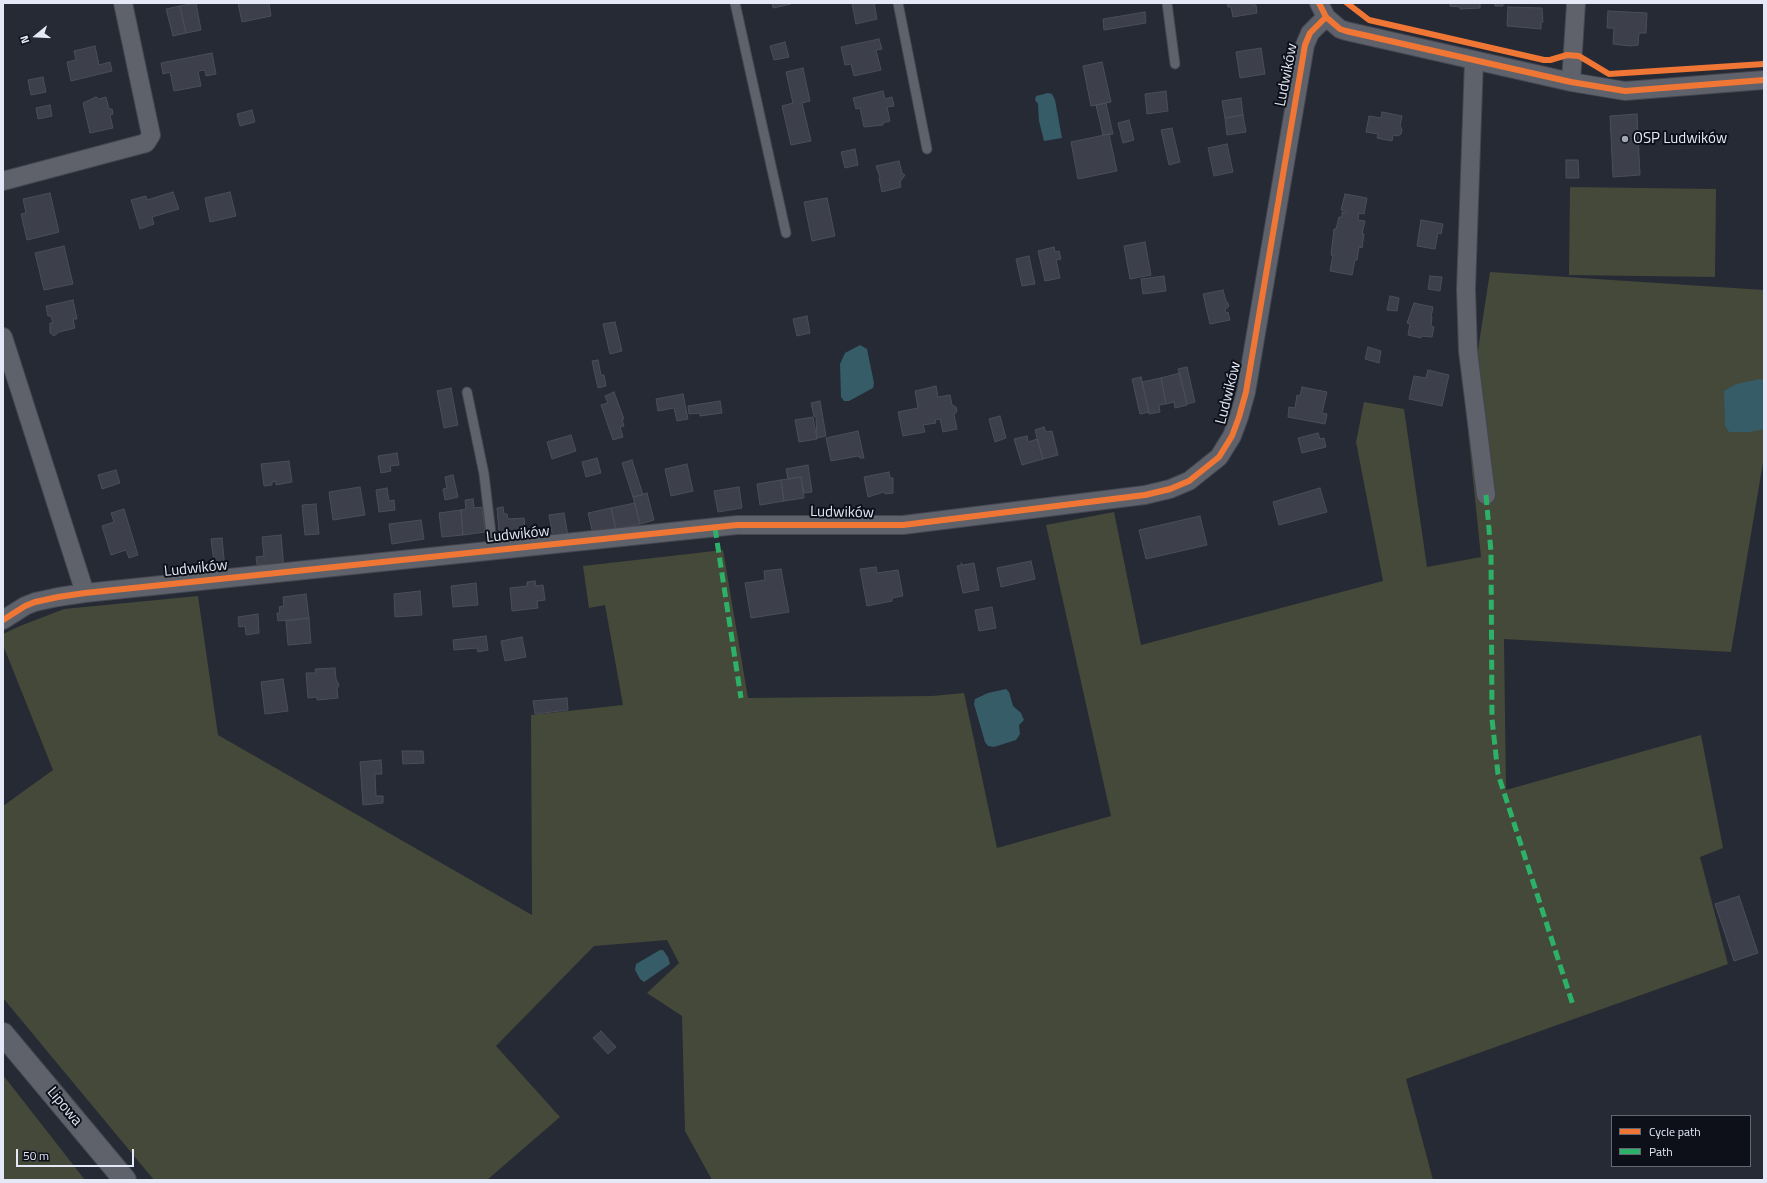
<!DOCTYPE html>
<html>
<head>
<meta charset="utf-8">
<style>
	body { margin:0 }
	#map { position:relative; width:1767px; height:1183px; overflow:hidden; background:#262a34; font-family:"Titillium Web",sans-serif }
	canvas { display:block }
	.frame { position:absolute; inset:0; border:4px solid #e5e9f7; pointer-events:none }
	.legend { position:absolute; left:1611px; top:1115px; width:140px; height:52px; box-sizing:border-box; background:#0d1019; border:1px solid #636772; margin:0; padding:5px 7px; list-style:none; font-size:12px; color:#e5e9f7 }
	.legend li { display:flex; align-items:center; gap:8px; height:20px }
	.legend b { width:20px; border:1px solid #636772 }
	.north { position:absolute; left:16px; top:16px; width:40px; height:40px; -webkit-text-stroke:3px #0d1019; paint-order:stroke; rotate:252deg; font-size:11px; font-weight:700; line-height:16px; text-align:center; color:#e5e9f7 }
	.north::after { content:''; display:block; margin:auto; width:14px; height:18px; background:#e5e9f7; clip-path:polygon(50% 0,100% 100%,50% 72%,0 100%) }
	.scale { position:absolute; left:16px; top:1149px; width:118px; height:18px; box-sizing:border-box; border:2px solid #e5e9f7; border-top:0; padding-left:5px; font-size:12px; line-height:14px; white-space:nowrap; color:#e5e9f7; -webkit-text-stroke:3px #0d1019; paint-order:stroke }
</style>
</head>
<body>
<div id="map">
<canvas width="1767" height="1183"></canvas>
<div class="frame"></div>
<ul class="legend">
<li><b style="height:5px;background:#f07635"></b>Cycle path</li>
<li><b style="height:5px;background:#2db169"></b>Path</li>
</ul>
<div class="north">N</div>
<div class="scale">50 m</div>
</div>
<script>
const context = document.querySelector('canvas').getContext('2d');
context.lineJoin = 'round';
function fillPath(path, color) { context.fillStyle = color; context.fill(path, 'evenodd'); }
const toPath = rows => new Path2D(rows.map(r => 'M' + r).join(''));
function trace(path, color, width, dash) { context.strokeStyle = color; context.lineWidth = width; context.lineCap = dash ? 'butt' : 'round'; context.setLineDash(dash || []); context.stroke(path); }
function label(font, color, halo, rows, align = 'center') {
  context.font = font + ' "Titillium Web",sans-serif'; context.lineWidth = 4; context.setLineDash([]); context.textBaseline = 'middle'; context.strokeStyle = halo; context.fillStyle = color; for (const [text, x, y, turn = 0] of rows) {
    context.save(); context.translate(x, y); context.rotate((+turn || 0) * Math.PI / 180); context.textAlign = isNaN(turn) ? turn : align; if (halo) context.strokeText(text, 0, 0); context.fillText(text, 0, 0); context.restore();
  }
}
fillPath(toPath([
	[1570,187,1716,189,1715,277,1569,275],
	[1490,272,1764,290,1764,457,1731,652,1504,639,1506,790,1701,735,1723,848,1700,857,1728,964,1406,1079,1433,1180,712,1180,685,1131,682,1016,647,993,679,963,667,940,594,946,496,1046,560,1117,487,1180,154,1180,3,998,3,806,53,770,3,645,3,634,20,626,64,609,198,596,218,735,532,915,531,715,623,705,605,605,589,608,583,566,723,550,748,698,932,696,964,693,997,848,1111,816,1046,525,1114,512,1141,645,1383,581,1356,442,1364,402,1404,409,1427,567,1481,557,1467,421],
	[3,1075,85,1180,3,1180]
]), '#454939');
fillPath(toPath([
	[1048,93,1052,94,1055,100,1062,138,1044,141,1039,121,1038,104,1035,100,1036,96],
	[860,345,867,349,874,383,873,388,849,401,844,401,841,397,840,364,845,353],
	[1760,379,1764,380,1764,429,1750,432,1729,432,1725,426,1724,391,1736,384],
	[1006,689,1009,692,1013,706,1021,713,1024,720,1019,725,1020,734,1016,740,994,747,988,746,985,742,974,704,975,699,988,693],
	[660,950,663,950,668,957,670,964,644,982,640,979,635,970,636,964]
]), '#355c67');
const building = toPath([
	[196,3,201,30,186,33,180,6,196,3],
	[238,3,269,3,271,16,242,22,238,3],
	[772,3,791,3,791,4,773,8,772,3],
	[852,3,874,3,877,19,856,24,852,3],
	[1227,3,1253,3,1253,5,1256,5,1257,13,1233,17,1231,7,1228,7,1227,3],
	[1450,3,1480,3,1480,8,1460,9,1460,7,1450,6,1450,3],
	[1495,3,1503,3,1503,6,1495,6,1495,3],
	[180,6,186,33,173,36,166,9,180,6],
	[1508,7,1542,8,1543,22,1541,22,1541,29,1507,26,1508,7],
	[1608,11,1647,13,1646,33,1639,33,1638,45,1630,46,1613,44,1614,28,1607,28,1608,11],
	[1145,12,1146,23,1104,30,1103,19,1145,12],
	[879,39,882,49,876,50,881,70,854,76,851,64,845,65,841,47,879,39],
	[785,42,789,57,774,60,770,46,785,42],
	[95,46,99,65,110,62,112,71,71,81,67,62,76,60,74,51,95,46],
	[1261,48,1265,74,1240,78,1236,52,1261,48],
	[212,53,216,74,206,76,205,70,198,71,201,86,174,91,170,72,163,74,161,63,212,53],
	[1102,62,1111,102,1091,106,1083,66,1102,62],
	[803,68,810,101,802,103,811,141,791,145,782,106,793,103,786,72,803,68],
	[43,77,46,92,31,95,28,80,43,77],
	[883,91,885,99,892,97,894,106,887,107,890,121,883,123,883,125,864,127,860,108,856,109,853,98,883,91],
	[1166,91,1168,111,1147,114,1145,94,1166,91],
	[96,97,99,99,106,97,109,109,112,109,113,114,110,115,113,128,90,133,83,103,96,97],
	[1241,98,1243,115,1225,118,1222,101,1241,98],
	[1106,103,1113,134,1103,135,1096,105,1106,103],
	[50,105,52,116,38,119,36,108,50,105],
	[252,110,255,122,240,126,237,114,252,110],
	[1382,112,1402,116,1400,126,1402,129,1401,134,1398,136,1393,135,1392,141,1377,138,1378,134,1366,132,1369,116,1381,118,1382,112],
	[1637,114,1640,175,1613,177,1610,116,1637,114],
	[1243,115,1246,132,1227,135,1225,118,1243,115],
	[1129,120,1134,140,1123,143,1118,123,1129,120],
	[1172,128,1180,162,1169,165,1161,130,1172,128],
	[1109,134,1117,171,1078,179,1071,142,1109,134],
	[1227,144,1233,172,1214,176,1208,148,1227,144],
	[855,149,858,165,845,168,841,152,855,149],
	[1566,160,1578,160,1579,178,1566,178,1566,160],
	[899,161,902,173,905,175,900,182,901,187,882,192,879,179,880,177,876,166,899,161],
	[173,192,179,209,152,217,154,224,140,229,131,200,146,196,147,200,173,192],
	[230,192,236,216,210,222,205,198,230,192],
	[50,193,59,232,27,240,21,214,26,213,23,199,50,193],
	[1345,194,1367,198,1364,214,1359,213,1358,220,1365,221,1362,234,1364,234,1362,248,1359,247,1357,260,1355,260,1352,275,1330,271,1333,255,1331,255,1334,229,1336,229,1339,217,1342,217,1342,212,1346,213,1346,211,1341,210,1345,194],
	[827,198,835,236,812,241,804,202,827,198],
	[1421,220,1443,224,1441,234,1438,233,1435,249,1417,246,1421,220],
	[1145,242,1151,275,1130,279,1124,246,1145,242],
	[64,246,73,284,44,290,35,253,64,246],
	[1054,247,1055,252,1059,251,1061,259,1056,260,1060,278,1045,281,1038,251,1054,247],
	[1029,256,1035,284,1022,286,1016,259,1029,256],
	[1164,276,1166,291,1143,294,1141,279,1164,276],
	[1430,276,1442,277,1440,291,1428,289,1430,276],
	[1223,290,1226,301,1228,303,1229,306,1225,310,1226,313,1228,312,1230,320,1210,324,1203,294,1223,290],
	[1390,296,1399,298,1397,311,1387,310,1390,296],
	[73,300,77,319,73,319,75,328,59,332,54,336,50,333,50,323,53,323,51,316,48,316,46,306,73,300],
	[1414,303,1433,307,1431,317,1432,317,1431,326,1434,327,1432,337,1421,336,1421,338,1408,335,1410,324,1407,323,1414,303],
	[807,316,810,333,797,336,793,319,807,316],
	[615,322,622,351,610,354,603,324,615,322],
	[1368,347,1381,351,1379,363,1365,359,1368,347],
	[598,360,601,375,604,375,606,386,598,388,592,361,598,360],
	[1187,367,1195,402,1187,404,1178,369,1187,367],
	[1428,370,1449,375,1442,406,1409,399,1414,376,1426,378,1428,370],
	[1180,373,1187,405,1175,408,1174,402,1166,404,1161,378,1180,373],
	[1141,377,1149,412,1140,414,1132,379,1141,377],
	[1161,378,1166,404,1159,405,1160,412,1149,414,1142,382,1161,378],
	[936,386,938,397,950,395,952,405,956,407,957,411,954,415,957,429,943,432,940,419,935,420,936,423,923,425,925,432,903,436,898,412,918,408,915,391,936,386],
	[1302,387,1327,392,1322,413,1327,414,1325,424,1288,417,1289,407,1295,408,1297,395,1300,396,1302,387],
	[451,388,458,425,444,428,437,391,451,388],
	[614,392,624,419,622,419,624,426,620,427,623,437,613,440,601,405,608,403,605,396,614,392],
	[683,394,688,419,677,421,674,408,658,411,656,399,683,394],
	[720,401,722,413,700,416,700,413,689,414,688,406,720,401],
	[820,401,826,436,817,438,816,417,814,416,811,403,820,401],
	[1000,416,1006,438,995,442,989,419,1000,416],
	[813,417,817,439,799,442,795,420,813,417],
	[1044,427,1046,432,1052,431,1058,455,1043,459,1035,430,1044,427],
	[858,431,864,458,860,458,858,456,831,461,826,438,858,431],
	[1318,433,1320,439,1324,438,1326,447,1302,453,1298,438,1318,433],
	[571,435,576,451,552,459,547,442,571,435],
	[1027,436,1028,442,1037,439,1043,459,1022,465,1014,439,1027,436],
	[397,453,399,465,390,466,391,471,381,473,378,456,397,453],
	[597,458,601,473,586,477,582,462,597,458],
	[632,460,643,495,633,497,622,463,632,460],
	[289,461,292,482,276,485,276,481,272,482,272,485,264,486,261,464,289,461],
	[687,464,693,491,671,496,665,469,687,464],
	[808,465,812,492,804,493,801,477,788,479,786,469,808,465],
	[116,470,120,483,102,489,98,475,116,470],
	[889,472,890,478,893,478,893,493,885,494,884,492,868,497,864,477,889,472],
	[453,475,458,497,445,500,443,489,447,488,445,477,453,475],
	[801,477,804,498,784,501,781,480,801,477],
	[781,480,784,501,760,505,757,484,781,480],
	[360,487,365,515,333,520,329,492,360,487],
	[739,487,742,508,718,512,714,491,739,487],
	[387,488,389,501,394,500,395,510,379,512,376,490,387,488],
	[1320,488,1327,512,1279,525,1273,502,1320,488],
	[647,493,654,520,640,524,633,497,647,493],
	[473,499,474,508,482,507,485,532,463,535,461,510,466,509,465,500,473,499],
	[635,503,640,524,616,529,611,508,635,503],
	[316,504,319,534,305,535,302,505,316,504],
	[503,507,504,514,507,514,508,519,524,518,526,540,500,543,497,508,503,507],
	[611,508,616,529,593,534,588,513,611,508],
	[124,509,138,555,129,558,126,550,111,555,102,526,114,522,111,513,124,509],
	[461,510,463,535,442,537,439,513,461,510],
	[564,513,568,536,553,538,549,515,564,513],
	[1200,516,1207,545,1146,559,1139,530,1200,516],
	[421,520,424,539,392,544,389,524,421,520],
	[281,535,284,569,266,571,265,564,257,565,256,557,264,556,262,537,281,535],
	[222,538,225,569,215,570,211,539,222,538],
	[1031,561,1035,579,1001,587,997,568,1031,561],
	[961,563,963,565,974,563,979,590,963,593,957,566,962,565,961,563],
	[876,567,877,573,898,570,903,596,892,598,892,601,867,606,860,569,876,567],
	[781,569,789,612,751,618,745,583,765,580,764,571,781,569],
	[535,581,536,586,543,585,545,600,537,601,538,608,512,611,510,588,527,586,527,582,535,581],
	[476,583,478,605,453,607,451,586,476,583],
	[420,591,422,615,395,617,394,594,420,591],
	[306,594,309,618,278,621,277,613,280,613,279,607,284,606,283,597,306,594],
	[992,607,996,628,979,631,975,610,992,607],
	[258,614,259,633,246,635,245,626,239,627,238,617,258,614],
	[309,618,311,643,288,645,286,621,309,618],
	[486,636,488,650,478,652,477,648,454,650,453,640,486,636],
	[522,637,526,657,505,661,501,641,522,637],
	[335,668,336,679,339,685,337,689,338,698,317,700,317,697,308,698,306,673,316,673,315,669,335,668],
	[283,679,288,711,265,714,261,682,283,679],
	[567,698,568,710,535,714,533,701,567,698],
	[402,751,423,751,424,763,403,764,402,751],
	[381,760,382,774,375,774,376,796,383,796,383,803,363,805,360,762,381,760],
	[1739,896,1758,953,1734,961,1715,904,1739,896],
	[601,1031,616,1047,608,1054,593,1038,601,1031]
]);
fillPath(building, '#3d404b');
trace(building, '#4a4e57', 1);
const lane = toPath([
	[735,3,786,233],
	[898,3,927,149],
	[1167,3,1175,64],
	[467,392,484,474,493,551]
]);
const street = toPath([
	[1319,3,1326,17,1340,29,1346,31,1571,82,1625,91,1764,80],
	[1474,60,1466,289,1468,351,1486,495],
	[1571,82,1576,3],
	[3,181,146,143,151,135,123,3],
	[3,337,85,593],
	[3,620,25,606,35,602,58,597,85,593,737,525,903,525,1145,495,1170,489,1189,481,1219,457,1232,436,1239,417,1246,392,1305,45,1310,33,1326,17]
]);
const secondary = toPath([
	[3,1034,125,1180]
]);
trace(lane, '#434650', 11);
trace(street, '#434650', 20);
trace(secondary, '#434650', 24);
trace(lane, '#5f626b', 9);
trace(street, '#5f626b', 18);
trace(secondary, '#5f626b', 22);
trace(toPath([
	[1486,495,1491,552,1492,719,1498,774,1573,1005],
	[715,528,741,698]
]), '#2db169', 5, [10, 5]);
trace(toPath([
	[1319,3,1326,17,1340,29,1346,31,1571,82,1625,91,1764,80],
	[1347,3,1369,20,1544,60,1550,60,1567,55,1579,56,1609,74,1764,64],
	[3,620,25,606,35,602,58,597,85,593,737,525,903,525,1145,495,1170,489,1189,481,1219,457,1232,436,1239,417,1246,392,1305,45,1310,33,1326,17]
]), '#f07635', 6);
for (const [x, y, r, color] of [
	[1625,139,4,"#a2a6b3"]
]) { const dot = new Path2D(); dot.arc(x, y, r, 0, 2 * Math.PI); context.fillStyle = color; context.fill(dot); trace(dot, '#0d1019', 1.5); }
label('15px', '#e5e9f7', '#0d1019', [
	["Ludwików",1287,75,-79],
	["Ludwików",1229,393,-76],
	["Ludwików",842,513,1],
	["Ludwików",518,535,-6],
	["Ludwików",196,569,-6],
	["Lipowa",64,1107,50]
]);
label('15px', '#e5e9f7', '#0d1019', [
	["OSP Ludwików",1633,139]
], 'left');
</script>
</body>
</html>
